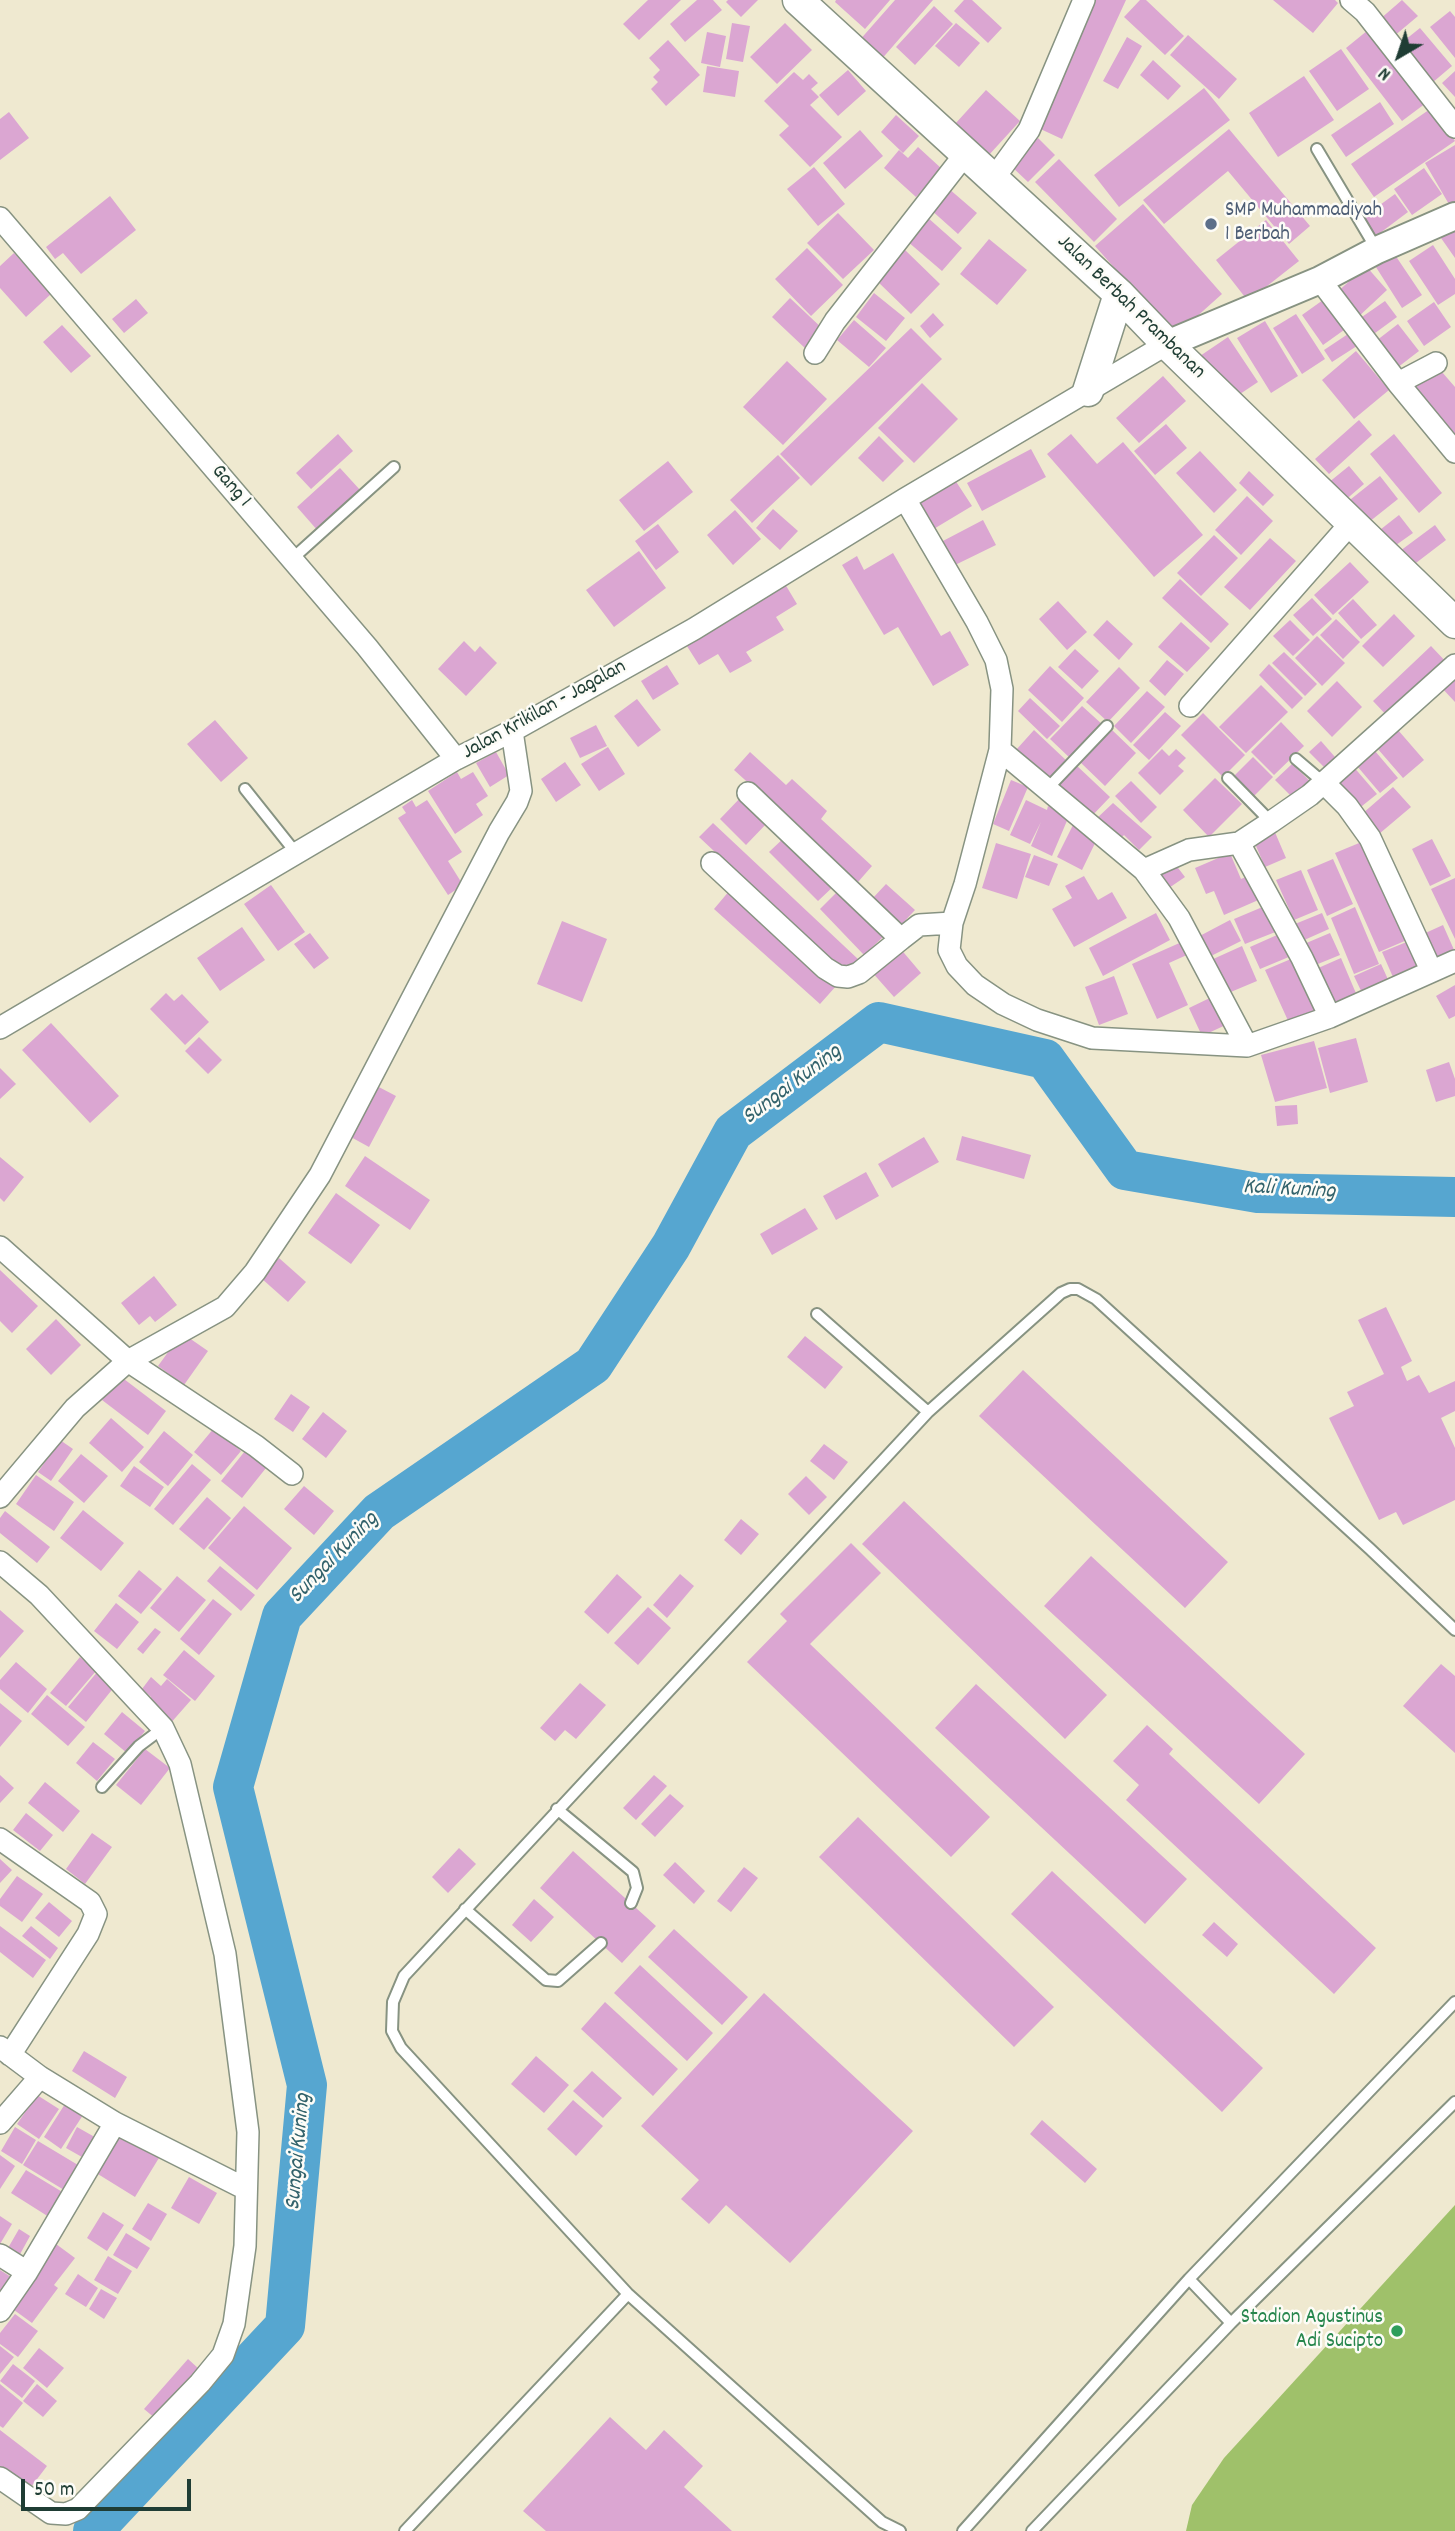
<!DOCTYPE html>
<html>
<head>
<meta charset="utf-8">
<style>
	body { margin:0 }
	#map { position:relative; width:1455px; height:2531px; overflow:hidden; background:#efe9d0; font-family:Dekko,sans-serif }
	canvas { display:block }
	.north { position:absolute; left:1364px; top:21px; width:70px; height:70px; -webkit-text-stroke:5px #fdfcf7; paint-order:stroke; rotate:219deg; font-size:19px; font-weight:700; line-height:28px; text-align:center; color:#1f3d34 }
	.north::after { content:''; display:block; margin:auto; width:24px; height:32px; background:#1f3d34; clip-path:polygon(50% 0,100% 100%,50% 72%,0 100%) }
	.scale { position:absolute; left:21px; top:2479px; width:170px; height:32px; box-sizing:border-box; border:4px solid #1f3d34; border-top:0; padding-left:9px; font-size:21px; line-height:24px; white-space:nowrap; color:#1f3d34; -webkit-text-stroke:5px #fdfcf7; paint-order:stroke }
</style>
</head>
<body>
<div id="map">
<canvas width="1455" height="2531"></canvas>
<div class="north">N</div>
<div class="scale">50 m</div>
</div>
<script>
const context = document.querySelector('canvas').getContext('2d');
context.lineJoin = 'round';
function fillPath(path, color) { context.fillStyle = color; context.fill(path, 'evenodd'); }
const toPath = rows => new Path2D(rows.map(r => 'M' + r).join(''));
function trace(path, color, width, dash) { context.strokeStyle = color; context.lineWidth = width; context.lineCap = dash ? 'butt' : 'round'; context.setLineDash(dash || []); context.stroke(path); }
function label(font, color, halo, rows, align = 'center') {
  context.font = font + ' Dekko,sans-serif'; context.lineWidth = 5; context.setLineDash([]); context.textBaseline = 'middle'; context.strokeStyle = halo; context.fillStyle = color; for (const [text, x, y, turn = 0] of rows) {
    context.save(); context.translate(x, y); context.rotate((+turn || 0) * Math.PI / 180); context.textAlign = isNaN(turn) ? turn : align; if (halo) context.strokeText(text, 0, 0); context.fillText(text, 0, 0); context.restore();
  }
}
fillPath(toPath([
	[1455,2205,1455,2531,1186,2531,1192,2505,1224,2458]
]), '#9fc16a');
trace(toPath([
	[93,2531,285,2326,307,2085,233,1787,282,1616,379,1512,593,1365,671,1246,733,1132,879,1022,1045,1059,1125,1170,1258,1193,1455,1197]
]), '#56a6d0', 40);
fillPath(toPath([
	[648,0,681,0,639,40,623,24],
	[697,0,713,0,722,10,685,42,670,24],
	[728,0,758,0,741,17,726,2],
	[836,0,890,0,865,29,835,2],
	[895,0,933,0,880,61,858,42],
	[964,0,972,0,1002,28,988,43,954,11],
	[1092,0,1126,0,1062,139,1034,126],
	[1140,0,1146,0,1184,36,1165,55,1124,17],
	[1273,0,1335,0,1338,3,1313,33],
	[1402,0,1418,16,1393,37,1379,20],
	[934,6,953,24,915,65,896,47],
	[1450,11,1455,17,1455,58,1430,27],
	[732,23,750,26,743,62,726,59],
	[785,23,812,50,777,84,750,57],
	[956,23,980,43,959,67,935,46],
	[1373,26,1430,100,1402,121,1346,48],
	[1420,28,1452,66,1432,83,1400,44],
	[707,32,726,36,720,67,701,63],
	[1188,35,1237,79,1219,99,1170,55],
	[1127,37,1142,46,1118,89,1103,81],
	[668,40,700,75,666,106,651,89,658,82,653,77,660,70,649,58],
	[1341,49,1369,89,1337,111,1309,71],
	[1153,60,1181,86,1168,100,1140,75],
	[707,66,739,71,735,97,703,92],
	[848,70,866,91,838,116,819,95],
	[1455,71,1455,97,1442,83],
	[794,72,803,80,809,74,818,83,811,89,819,97,810,105,842,137,810,167,779,135,789,126,764,101],
	[1304,76,1334,120,1278,157,1249,113],
	[1204,88,1230,120,1119,207,1094,175],
	[986,90,1020,121,988,156,955,124],
	[1380,102,1394,124,1346,157,1331,135],
	[1433,107,1455,141,1374,197,1351,164],
	[9,112,29,138,0,160,0,119],
	[896,115,919,136,903,153,881,132],
	[1229,129,1310,226,1289,244,1228,171,1164,224,1143,200],
	[860,130,883,156,845,189,823,163],
	[1038,138,1055,155,1028,182,1010,165],
	[1455,145,1455,203,1450,206,1425,163],
	[918,147,942,169,916,197,884,168,899,150,908,158],
	[1059,159,1117,219,1094,242,1035,182],
	[814,167,845,204,818,226,787,189],
	[1424,168,1442,194,1412,215,1394,189],
	[948,188,977,213,958,234,930,209],
	[1395,194,1408,212,1376,236,1362,218],
	[110,196,136,230,81,274,63,253,55,259,46,247],
	[1143,204,1222,294,1175,336,1095,246],
	[838,213,874,250,843,279,807,243],
	[927,217,962,248,942,271,907,241],
	[1266,220,1299,261,1248,301,1216,260],
	[1455,228,1455,258,1441,238],
	[989,239,1027,270,997,305,960,274],
	[1433,245,1455,279,1455,294,1438,305,1409,261],
	[807,248,843,285,811,316,775,279],
	[904,249,940,284,911,314,875,279],
	[1393,252,1422,295,1402,308,1374,264],
	[14,253,51,294,26,317,0,288,0,266],
	[1366,266,1387,290,1356,319,1334,295],
	[874,293,905,318,886,341,856,317],
	[790,298,825,331,807,350,772,317],
	[136,299,148,313,124,333,112,319],
	[1323,300,1344,330,1323,345,1302,315],
	[1385,301,1397,317,1371,336,1359,319],
	[1434,302,1451,327,1424,346,1407,321],
	[933,313,944,325,930,338,920,326],
	[1296,314,1325,359,1302,374,1273,328],
	[854,320,886,348,869,367,837,340],
	[1265,321,1298,376,1271,393,1237,338],
	[1398,324,1419,351,1393,371,1372,344],
	[62,325,91,356,71,373,43,342],
	[911,328,942,359,811,486,780,454],
	[1351,332,1360,344,1332,362,1324,350],
	[1228,337,1258,382,1231,400,1200,356],
	[1356,351,1389,390,1354,419,1322,380],
	[787,361,827,399,783,445,743,407],
	[1435,364,1455,387,1455,447,1406,389],
	[1163,376,1186,401,1139,443,1116,418],
	[922,383,958,419,914,463,878,428],
	[1359,420,1372,435,1329,474,1315,459],
	[1166,424,1187,448,1155,475,1134,451],
	[338,434,353,451,311,489,296,473],
	[1071,434,1097,464,1123,442,1203,535,1154,577,1047,454],
	[1394,434,1442,493,1419,513,1370,454],
	[879,436,904,461,883,482,858,458],
	[1031,449,1046,477,982,511,967,483],
	[1200,451,1237,490,1214,513,1176,473],
	[778,455,800,478,752,523,730,500],
	[668,461,693,492,644,531,619,500],
	[1349,466,1364,484,1343,502,1328,483],
	[340,468,361,491,318,531,297,507],
	[1249,471,1274,495,1263,506,1239,483],
	[1380,476,1398,499,1364,526,1346,503],
	[955,480,972,506,932,530,916,503],
	[1247,496,1273,521,1241,555,1215,530],
	[773,509,798,531,780,550,756,528],
	[735,510,761,539,733,565,707,535],
	[1399,515,1413,533,1389,550,1376,533],
	[983,520,996,545,953,566,941,542],
	[658,524,679,552,656,570,635,541],
	[1435,525,1446,540,1412,566,1400,551],
	[1214,535,1238,558,1201,596,1177,573],
	[1270,538,1296,561,1250,610,1224,587],
	[639,551,666,588,614,627,586,590],
	[893,553,941,636,950,631,969,665,933,686,898,627,884,635,842,565,857,556,864,570],
	[1350,562,1369,582,1333,615,1314,595],
	[1180,579,1229,624,1211,643,1162,598],
	[785,584,797,604,776,617,784,630,746,652,752,661,730,673,718,654,699,665,685,643],
	[1312,598,1332,619,1313,636,1293,615],
	[1353,599,1377,625,1361,639,1338,613],
	[1058,601,1087,632,1067,650,1039,619],
	[1394,614,1415,636,1383,667,1362,646],
	[1336,619,1360,642,1343,659,1320,635],
	[1107,620,1133,644,1119,660,1093,635],
	[1290,620,1310,640,1293,656,1273,636],
	[1181,622,1210,648,1187,672,1158,647],
	[1317,636,1345,663,1322,686,1295,658],
	[464,641,475,652,480,646,497,663,466,696,438,669],
	[1431,646,1448,664,1390,719,1373,701],
	[1075,649,1099,671,1082,689,1058,667],
	[1284,652,1317,684,1305,696,1272,663],
	[1167,660,1184,674,1165,696,1149,681],
	[1269,664,1303,698,1292,709,1259,675],
	[667,665,679,684,653,700,641,681],
	[1050,666,1084,698,1062,722,1028,690],
	[1119,667,1140,688,1108,722,1086,702],
	[1455,673,1455,702,1440,686],
	[1337,681,1362,707,1332,737,1307,711],
	[1261,685,1288,712,1246,753,1219,727],
	[1147,691,1165,707,1131,743,1114,726],
	[1030,698,1060,726,1047,739,1018,711],
	[637,699,661,730,638,747,614,716],
	[1082,706,1103,725,1071,759,1050,739],
	[1165,712,1181,726,1149,760,1133,745],
	[1203,713,1245,755,1223,777,1181,735],
	[215,720,248,758,221,782,187,744],
	[1281,722,1304,746,1274,775,1251,752],
	[596,725,607,746,580,758,570,738],
	[1111,729,1136,753,1105,786,1080,762],
	[1034,730,1068,762,1049,782,1016,750],
	[1398,730,1424,760,1403,778,1377,748],
	[1321,741,1335,757,1324,767,1309,752],
	[608,747,625,774,599,791,581,764],
	[1162,749,1169,756,1176,749,1186,758,1178,766,1184,771,1160,795,1138,773],
	[1375,751,1398,778,1380,793,1357,766],
	[496,752,509,775,490,787,476,763],
	[750,752,786,785,792,779,827,811,821,819,872,866,858,882,734,770],
	[1253,757,1273,777,1253,797,1233,777],
	[565,762,581,785,556,802,541,779],
	[1075,764,1110,797,1090,818,1055,786],
	[1292,764,1312,783,1295,800,1275,780],
	[1352,765,1377,794,1357,810,1333,781],
	[457,772,461,779,473,772,488,796,476,804,483,815,455,834,428,791],
	[1215,778,1242,804,1209,837,1183,810],
	[1011,780,1028,787,1009,831,993,824],
	[1131,781,1157,807,1141,823,1115,796],
	[1393,787,1411,807,1379,834,1362,814],
	[742,796,768,822,746,845,720,819],
	[412,800,416,807,427,800,462,852,448,861,463,885,448,895,398,818,406,813,402,807],
	[1026,800,1047,810,1048,806,1069,816,1052,856,1031,846,1041,822,1030,844,1010,835],
	[1113,803,1152,837,1139,850,1124,835,1117,842,1095,820],
	[713,823,859,960,845,974,699,837],
	[1073,825,1098,837,1082,870,1057,857],
	[1274,830,1286,858,1265,867,1253,839],
	[787,835,836,884,818,901,769,852],
	[1432,839,1451,876,1430,886,1412,849],
	[1364,841,1407,940,1379,952,1335,853],
	[996,843,1031,854,1017,899,982,888],
	[1230,853,1241,879,1253,874,1263,898,1224,915,1214,891,1206,894,1195,868],
	[1034,855,1058,864,1049,886,1025,877],
	[1333,859,1353,904,1327,916,1307,870],
	[1172,860,1185,877,1163,892,1151,875],
	[1301,870,1318,910,1294,920,1276,880],
	[1084,876,1098,900,1112,892,1127,918,1074,947,1052,909,1072,898,1065,886],
	[1455,878,1455,939,1431,889],
	[886,884,915,910,900,926,872,899],
	[271,885,305,932,278,951,244,904],
	[730,890,837,985,820,1004,714,909],
	[839,890,884,936,864,955,820,909],
	[1272,903,1283,929,1245,944,1234,919],
	[1355,907,1379,964,1354,974,1331,918],
	[1156,913,1170,940,1103,976,1089,948],
	[1322,913,1329,929,1302,941,1295,924],
	[1230,920,1241,941,1205,959,1194,939],
	[562,921,607,939,582,1002,537,984],
	[1443,925,1455,952,1433,964,1421,935],
	[242,927,265,960,220,991,197,958],
	[1286,931,1296,954,1260,969,1250,947],
	[310,933,329,958,314,969,294,944],
	[1330,933,1340,955,1313,966,1304,944],
	[1184,941,1189,954,1169,963,1188,1005,1157,1019,1132,964],
	[1409,941,1422,973,1396,984,1382,952],
	[1242,946,1257,981,1226,994,1211,960],
	[899,947,921,973,894,997,871,971],
	[1298,956,1323,1010,1290,1025,1265,970],
	[1341,958,1358,998,1333,1009,1316,969],
	[1381,964,1391,986,1364,997,1354,976],
	[1114,976,1128,1014,1099,1025,1085,987],
	[1455,985,1455,1016,1449,1019,1436,996],
	[166,993,174,1001,182,994,209,1022,185,1045,150,1009],
	[1216,995,1230,1023,1202,1036,1189,1008],
	[51,1023,119,1096,90,1123,22,1050],
	[199,1037,222,1060,208,1074,185,1051],
	[1356,1038,1368,1082,1330,1093,1318,1048],
	[1314,1041,1327,1088,1275,1102,1261,1055],
	[1449,1062,1455,1079,1455,1096,1436,1102,1426,1070],
	[0,1068,16,1084,0,1099],
	[375,1085,396,1096,369,1147,349,1136],
	[1297,1105,1298,1124,1277,1126,1275,1106],
	[962,1136,1031,1155,1024,1179,956,1160],
	[924,1137,939,1162,892,1188,878,1164],
	[365,1156,430,1200,410,1230,345,1186],
	[0,1157,24,1177,4,1202,0,1198],
	[866,1172,879,1196,836,1220,823,1196],
	[336,1193,380,1225,351,1264,308,1233],
	[805,1208,818,1229,772,1255,760,1234],
	[279,1258,306,1282,288,1302,261,1278],
	[0,1270,38,1306,12,1333,0,1321],
	[154,1276,177,1305,155,1322,150,1316,139,1325,121,1303],
	[1386,1307,1412,1361,1401,1367,1407,1381,1419,1375,1429,1393,1455,1381,1455,1411,1441,1418,1455,1448,1455,1500,1403,1525,1396,1512,1379,1520,1329,1418,1354,1406,1347,1392,1384,1374,1358,1320],
	[56,1319,81,1345,51,1375,26,1349],
	[182,1333,208,1351,184,1385,158,1366],
	[805,1336,843,1367,825,1389,787,1357],
	[1023,1370,1228,1562,1185,1608,979,1416],
	[120,1376,166,1411,148,1435,102,1400],
	[291,1394,310,1407,293,1432,274,1419],
	[323,1412,347,1431,326,1458,302,1439],
	[111,1418,144,1447,122,1472,89,1443],
	[214,1428,241,1451,221,1475,194,1452],
	[164,1431,193,1455,168,1486,139,1462],
	[60,1440,73,1449,51,1481,38,1472],
	[824,1444,848,1462,834,1480,810,1461],
	[249,1446,270,1463,242,1498,221,1481],
	[81,1454,108,1476,84,1503,58,1481],
	[192,1464,211,1480,173,1525,154,1509],
	[134,1466,164,1487,150,1507,120,1486],
	[36,1475,74,1502,54,1531,16,1504],
	[806,1476,827,1497,809,1515,788,1494],
	[304,1486,334,1511,314,1535,284,1509],
	[207,1497,231,1518,204,1550,179,1529],
	[904,1501,1107,1695,1065,1739,862,1544],
	[244,1506,292,1548,257,1590,208,1548],
	[83,1510,124,1543,101,1571,60,1538],
	[5,1511,50,1547,37,1563,0,1533,0,1518],
	[741,1519,759,1534,741,1555,724,1540],
	[851,1543,881,1573,810,1644,990,1817,951,1857,747,1662,787,1621,780,1614],
	[1091,1556,1305,1754,1259,1804,1044,1606],
	[220,1566,255,1595,241,1611,207,1581],
	[139,1570,162,1589,141,1614,118,1596],
	[617,1574,642,1597,608,1634,584,1612],
	[680,1574,694,1586,667,1618,653,1605],
	[177,1576,206,1600,179,1632,150,1608],
	[213,1599,232,1614,199,1655,180,1639],
	[116,1603,139,1622,117,1649,94,1631],
	[648,1607,671,1628,638,1665,614,1643],
	[0,1610,24,1631,0,1658],
	[155,1628,161,1632,143,1654,137,1649],
	[184,1650,215,1676,195,1701,163,1675],
	[80,1657,96,1671,66,1706,50,1693],
	[16,1662,47,1689,28,1713,0,1689,0,1680],
	[1441,1664,1455,1676,1455,1753,1403,1706],
	[98,1671,115,1686,86,1722,68,1707],
	[151,1677,161,1686,167,1679,191,1700,169,1725,144,1705,151,1697,142,1689],
	[580,1683,606,1705,576,1739,565,1730,555,1741,540,1728],
	[976,1684,1187,1879,1145,1924,935,1728],
	[47,1695,85,1727,68,1746,31,1714],
	[0,1703,22,1721,0,1747],
	[122,1712,145,1731,127,1753,104,1734],
	[1147,1725,1173,1749,1169,1754,1376,1948,1334,1994,1126,1800,1139,1785,1113,1761],
	[93,1742,115,1759,97,1781,76,1763],
	[145,1749,170,1768,141,1805,116,1785],
	[0,1775,14,1788,0,1803],
	[654,1775,667,1786,636,1820,623,1808],
	[45,1782,80,1811,63,1832,28,1803],
	[670,1794,684,1806,655,1837,641,1824],
	[26,1813,53,1835,40,1851,13,1830],
	[858,1817,1054,2007,1014,2047,819,1857],
	[92,1833,112,1847,85,1884,66,1869],
	[459,1848,476,1864,448,1893,432,1877],
	[573,1851,656,1926,622,1963,540,1888],
	[0,1859,12,1870,0,1883],
	[675,1862,705,1891,694,1904,663,1875],
	[744,1867,758,1878,731,1912,717,1901],
	[1052,1871,1263,2068,1222,2112,1011,1914],
	[17,1876,43,1894,22,1922,0,1906,0,1899],
	[534,1899,554,1917,531,1942,512,1925],
	[49,1902,72,1921,59,1937,35,1918],
	[1214,1922,1238,1944,1227,1957,1202,1935],
	[0,1926,46,1960,33,1978,0,1952],
	[31,1926,58,1948,50,1959,22,1936],
	[674,1929,748,1997,722,2025,648,1957],
	[640,1965,713,2033,687,2061,614,1993],
	[764,1993,913,2131,790,2263,726,2205,709,2224,681,2199,699,2180,641,2126],
	[605,2002,678,2069,653,2096,581,2029],
	[84,2051,127,2077,115,2098,72,2071],
	[536,2056,569,2085,544,2113,511,2084],
	[592,2071,622,2098,603,2118,573,2091],
	[37,2095,59,2109,39,2139,17,2124],
	[573,2100,603,2126,576,2156,547,2129],
	[65,2104,83,2115,61,2149,44,2137],
	[1042,2120,1097,2169,1085,2183,1030,2134],
	[15,2127,36,2140,22,2164,1,2151],
	[77,2127,100,2140,89,2161,66,2148],
	[120,2127,162,2153,135,2197,93,2171],
	[38,2141,83,2168,69,2193,23,2165],
	[0,2155,15,2166,0,2189],
	[26,2170,64,2193,49,2217,11,2193],
	[189,2177,217,2193,199,2224,171,2208],
	[148,2203,167,2214,151,2241,132,2229],
	[103,2212,124,2225,107,2251,87,2238],
	[0,2216,12,2224,0,2244],
	[19,2229,30,2236,19,2256,8,2248],
	[126,2233,150,2248,137,2269,113,2255],
	[56,2244,75,2258,54,2285,58,2288,32,2323,10,2307],
	[108,2256,132,2271,118,2294,94,2280],
	[0,2270,11,2277,0,2294],
	[78,2274,98,2288,86,2307,65,2294],
	[101,2289,117,2298,104,2319,89,2309],
	[15,2314,38,2331,18,2357,0,2344,0,2333],
	[0,2346,14,2357,0,2374],
	[39,2348,64,2368,47,2388,23,2368],
	[188,2359,199,2369,156,2419,144,2409],
	[13,2364,35,2381,22,2398,0,2381],
	[0,2384,23,2403,3,2428,0,2426],
	[37,2384,57,2401,43,2417,23,2401],
	[610,2417,646,2450,664,2430,703,2466,684,2487,732,2531,546,2531,523,2511],
	[0,2430,47,2466,28,2491,0,2469]
]), '#dba6d2');
const service = toPath([
	[1317,149,1377,250],
	[292,559,394,467],
	[1296,759,1323,782],
	[1228,778,1271,822],
	[245,789,296,853],
	[1047,789,1107,726],
	[817,1314,928,1412],
	[102,1787,139,1746,163,1728],
	[557,1809,633,1872,637,1888,631,1903],
	[465,1909,546,1980,558,1981,601,1943],
	[1189,2279,1231,2323],
	[405,2531,628,2294],
	[900,2531,882,2522,628,2294,401,2048,392,2031,393,2002,404,1976,928,1412,1061,1293,1070,1289,1078,1289,1096,1299,1370,1549,1455,1630],
	[963,2531,1189,2279,1455,2002],
	[1032,2531,1231,2323,1455,2102]
]);
const minor = toPath([
	[1351,0,1365,12,1455,127],
	[994,178,1029,130,1084,0],
	[0,218,367,647,456,759],
	[1320,280,1398,383,1455,452],
	[815,353,835,321,966,153],
	[1398,383,1436,363],
	[905,499,977,622,996,660,1002,689,1000,750],
	[1190,706,1351,523],
	[1323,782,1347,806,1370,838,1431,970],
	[748,793,901,939,919,925,952,923,965,884,1000,750,1144,870,1179,918,1247,1046,1330,1017,1455,961],
	[1239,843,1302,958,1330,1017],
	[712,863,825,968,838,976,848,977,859,973,901,939],
	[1144,870,1189,850,1239,843,1271,822,1310,795,1455,665],
	[952,923,949,950,957,966,975,985,1003,1004,1037,1020,1092,1038,1247,1046],
	[0,1028,456,759,512,731,694,629,905,499,1167,344],
	[0,1247,128,1361,75,1408,0,1497],
	[292,1474,256,1446,128,1361,225,1307,255,1272,320,1175,499,832,517,802,521,791,512,731],
	[0,1562,39,1595,163,1728,180,1764,225,1954,248,2132,245,2246,234,2324,223,2355,200,2383,78,2509,66,2514,51,2513,0,2478],
	[0,1839,90,1902,96,1914,88,1934,10,2055],
	[0,2047,40,2077,115,2123,246,2189],
	[0,2123,40,2077],
	[0,2255,27,2272],
	[0,2311,27,2272,115,2123]
]);
const tertiary = toPath([
	[1167,344,1320,280,1377,250,1455,216]
]);
const secondary = toPath([
	[798,0,1119,294,1167,344,1455,623],
	[1088,391,1119,294]
]);
trace(service, '#879382', 14);
trace(minor, '#879382', 24);
trace(tertiary, '#879382', 30);
trace(secondary, '#879382', 33);
trace(service, '#fff', 10);
trace(minor, '#fff', 21);
trace(tertiary, '#fff', 26);
trace(secondary, '#fff', 30);
for (const [x, y, r, color] of [
	[1211,224,7,"#5c6f8a"],
	[1397,2331,7,"#2e9e5b"]
]) { const dot = new Path2D(); dot.arc(x, y, r, 0, 2 * Math.PI); context.fillStyle = color; context.fill(dot); trace(dot, '#fdfcf7', 2.5); }
label('21px', '#4e5e75', '#fdfcf7', [
	["SMP Muhammadiyah",1225,212],
	["1 Berbah",1225,236]
], 'left');
label('21px', '#1f3d34', '#fdfcf7', [
	["Jalan Berbah Prambanan",1130,308,44],
	["Gang 1",230,487,49],
	["Jalan Krikilan - Jagalan",545,711,-29]
]);
label('21px', '#27864d', '#fdfcf7', [
	["Stadion Agustinus",1383,2319],
	["Adi Sucipto",1383,2343]
], 'right');
label('italic 23px', '#32626b', '#fdfcf7', [
	["Sungai Kuning",793,1086,-37],
	["Kali Kuning",1289,1191,3],
	["Sungai Kuning",335,1559,-46],
	["Sungai Kuning",300,2152,-85]
]);
</script>
</body>
</html>
